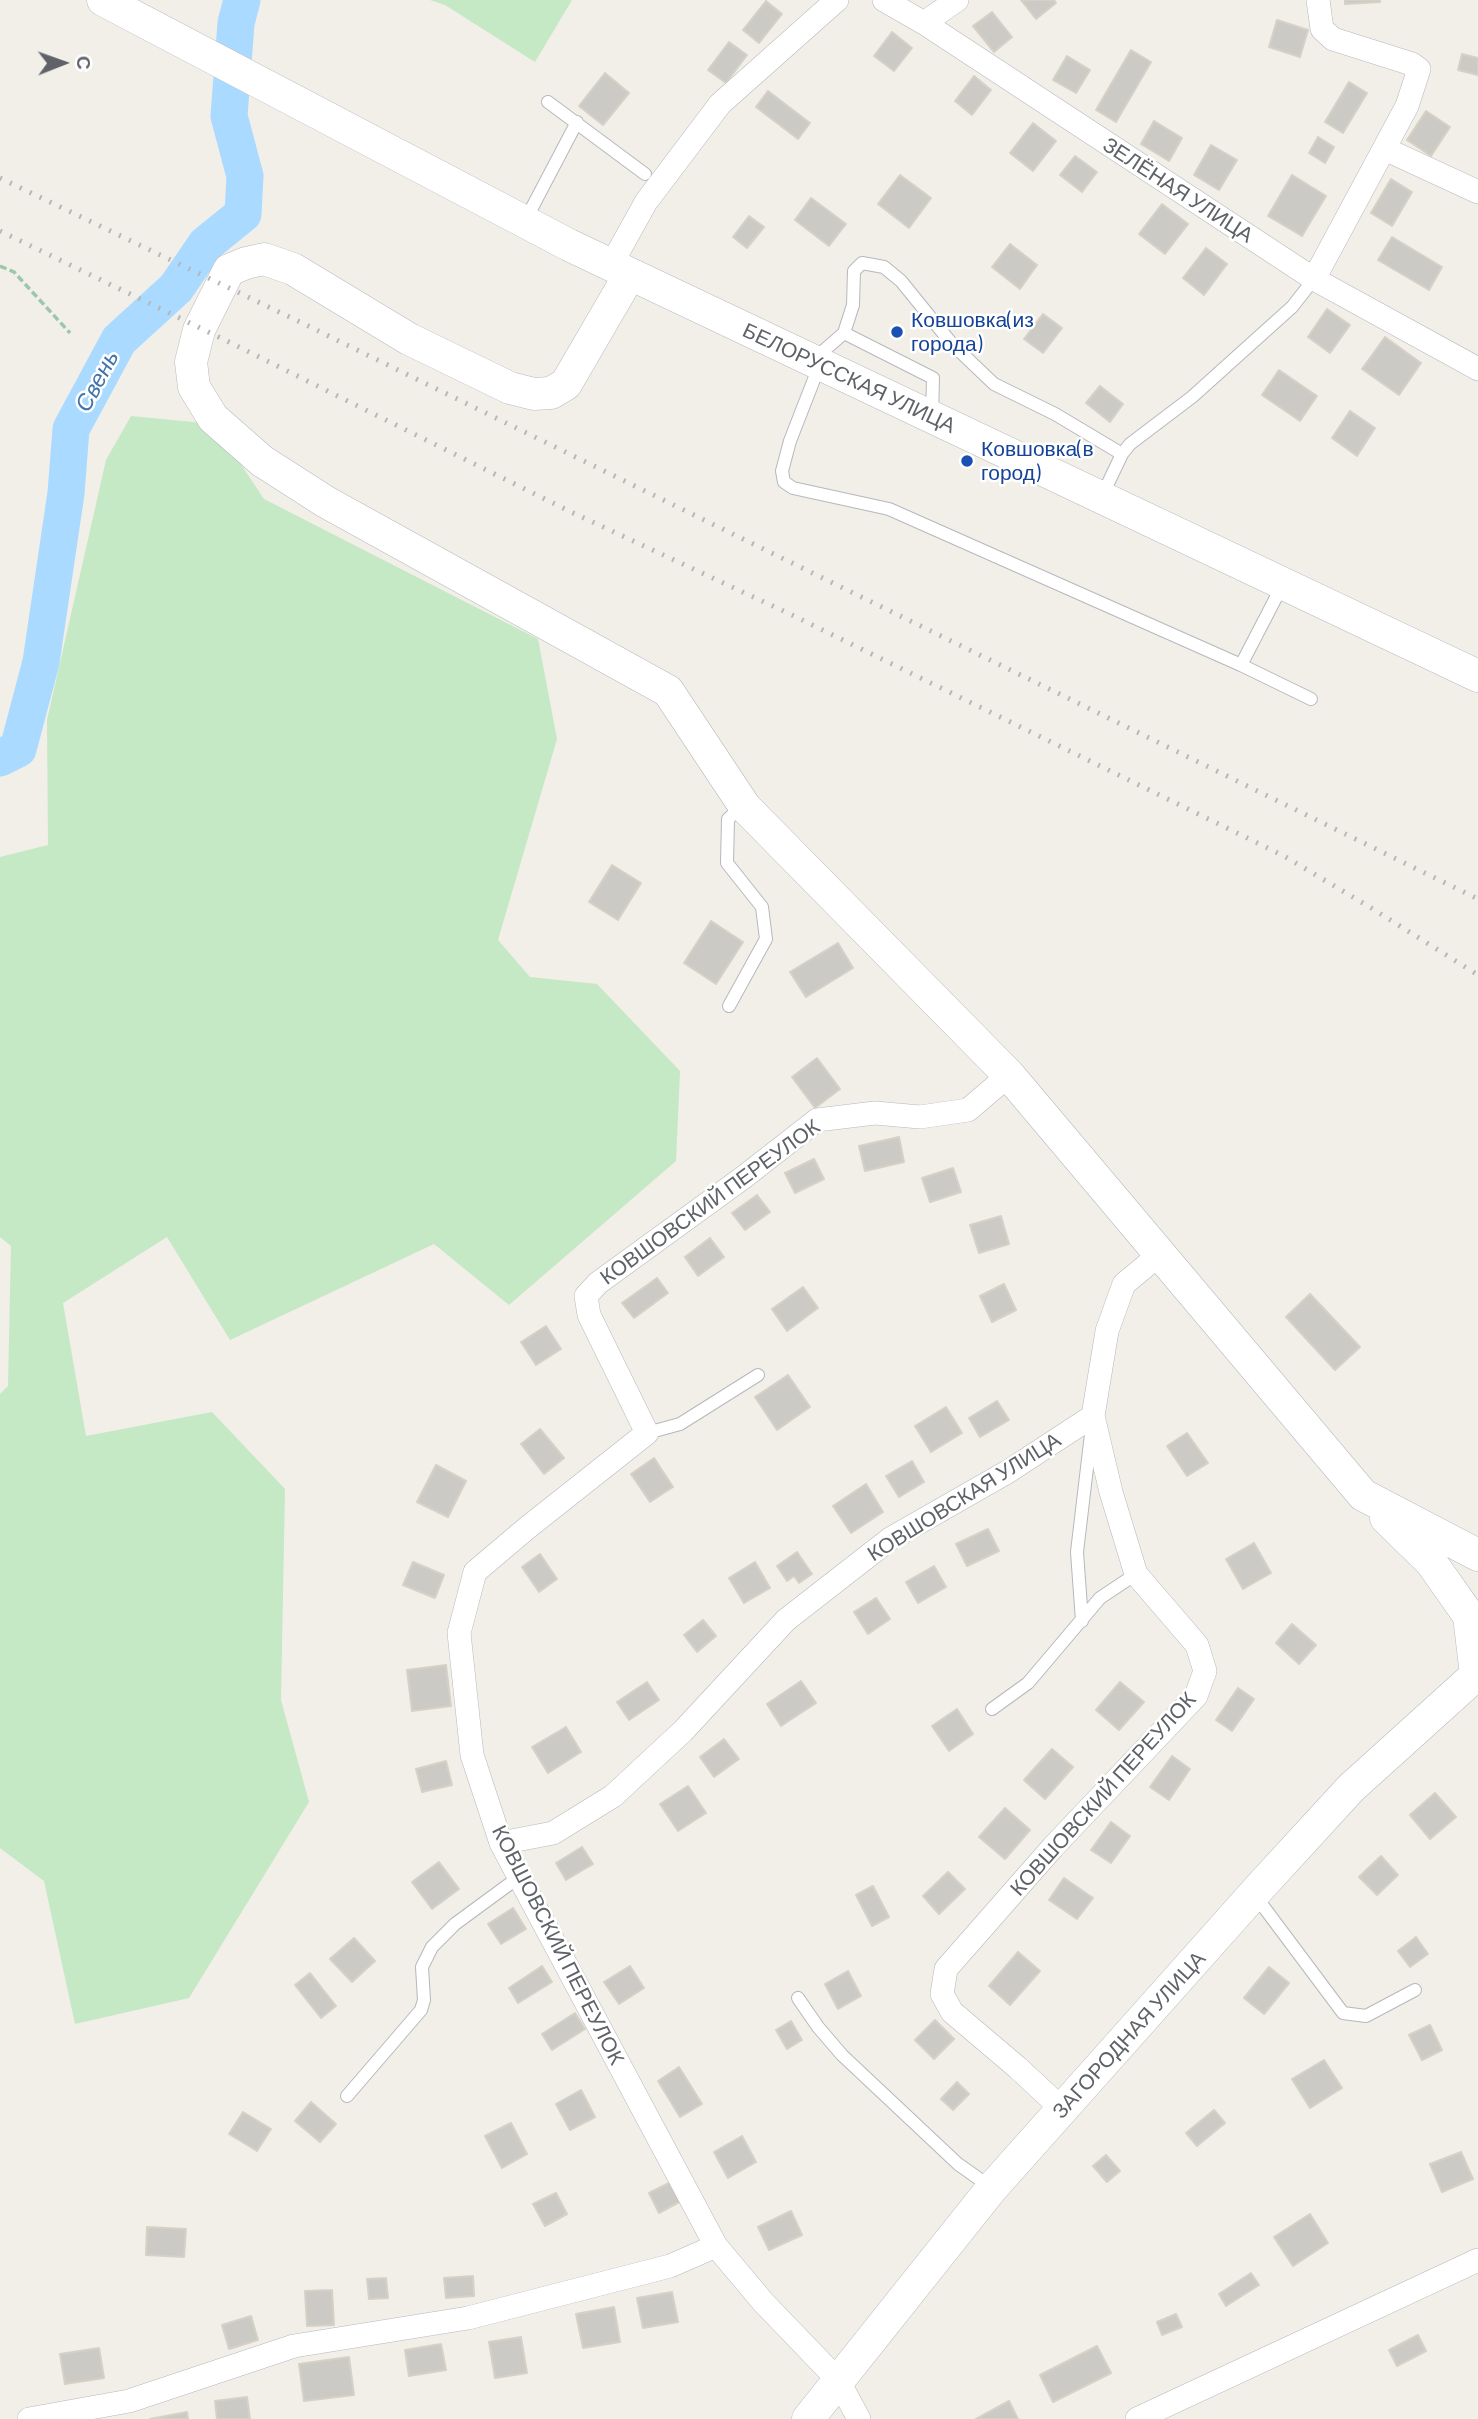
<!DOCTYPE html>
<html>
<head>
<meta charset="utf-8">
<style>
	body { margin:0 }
	#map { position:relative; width:1478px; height:2419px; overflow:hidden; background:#f1efe8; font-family:Barlow,sans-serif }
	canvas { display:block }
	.north { position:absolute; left:28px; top:28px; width:70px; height:70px; -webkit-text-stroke:5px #fff; paint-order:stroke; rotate:89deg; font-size:19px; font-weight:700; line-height:28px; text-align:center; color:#5f6368 }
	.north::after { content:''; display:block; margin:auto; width:24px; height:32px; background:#5f6368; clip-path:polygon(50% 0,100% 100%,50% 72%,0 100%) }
</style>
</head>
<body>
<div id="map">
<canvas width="1478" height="2419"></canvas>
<div class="north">С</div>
</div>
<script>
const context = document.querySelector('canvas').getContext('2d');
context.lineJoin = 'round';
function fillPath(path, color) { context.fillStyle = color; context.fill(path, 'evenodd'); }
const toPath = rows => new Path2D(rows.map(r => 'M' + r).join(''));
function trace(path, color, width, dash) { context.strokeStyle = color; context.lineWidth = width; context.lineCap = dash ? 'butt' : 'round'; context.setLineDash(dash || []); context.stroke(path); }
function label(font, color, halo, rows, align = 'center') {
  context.font = font + ' Barlow,sans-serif'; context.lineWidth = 5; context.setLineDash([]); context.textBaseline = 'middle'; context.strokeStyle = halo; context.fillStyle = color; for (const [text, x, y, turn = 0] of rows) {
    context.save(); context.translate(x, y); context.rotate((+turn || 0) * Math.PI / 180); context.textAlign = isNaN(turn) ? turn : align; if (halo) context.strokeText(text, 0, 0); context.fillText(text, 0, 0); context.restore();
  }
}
fillPath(toPath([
	[430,0,572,0,535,62,445,5],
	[131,416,214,424,264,499,538,639,557,739,498,940,530,977,597,984,680,1071,676,1161,509,1305,434,1244,230,1340,167,1237,63,1303,86,1436,212,1412,285,1489,281,1700,309,1802,189,1998,75,2024,44,1881,0,1848,0,1394,8,1386,11,1246,0,1237,0,857,48,845,47,720,106,460]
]), '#c5e8c5');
trace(toPath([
	[0,758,18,749,41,662,66,493,71,429,119,340,176,288,206,244,243,214,245,176,229,116,236,23,242,0]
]), '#aadaff', 37);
const building = toPath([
	[1021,0,1054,0,1056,3,1036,19,1021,0],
	[1345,0,1380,0,1380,2,1345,4,1345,0],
	[766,1,782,14,759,43,743,30,766,1],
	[992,12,1012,37,994,52,973,26,992,12],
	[1277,20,1308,30,1300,57,1269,47,1277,20],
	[892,32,912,48,894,71,874,56,892,32],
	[729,42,747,55,726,83,708,70,729,42],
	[1131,50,1151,62,1116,122,1096,110,1131,50],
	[1462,54,1478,58,1478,75,1458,70,1462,54],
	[1067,56,1090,70,1076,93,1053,80,1067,56],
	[605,73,629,93,603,125,579,106,605,73],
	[974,76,991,90,972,115,955,101,974,76],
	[1349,82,1367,93,1343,133,1325,122,1349,82],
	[768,91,810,123,798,139,756,107,768,91],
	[1426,111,1450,127,1431,156,1407,140,1426,111],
	[1154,121,1182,138,1169,161,1141,144,1154,121],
	[1033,123,1056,141,1033,171,1010,153,1033,123],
	[1318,137,1334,147,1325,163,1309,153,1318,137],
	[1211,145,1237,160,1219,190,1194,175,1211,145],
	[1075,156,1097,172,1082,192,1060,175,1075,156],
	[900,175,931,198,909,228,878,204,900,175],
	[1292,175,1326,196,1302,236,1268,216,1292,175],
	[1391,179,1412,192,1392,226,1371,213,1391,179],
	[811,198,846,224,829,246,795,220,811,198],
	[1162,204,1188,224,1165,254,1139,234,1162,204],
	[749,216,764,227,747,248,733,237,749,216],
	[1392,237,1442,267,1429,290,1378,260,1392,237],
	[1010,244,1037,265,1020,289,992,267,1010,244],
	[1206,248,1227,264,1204,295,1183,278,1206,248],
	[1327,309,1350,325,1330,353,1308,337,1327,309],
	[1043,314,1062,328,1043,353,1024,339,1043,314],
	[1385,337,1421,363,1399,395,1362,369,1385,337],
	[1279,370,1317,396,1300,421,1262,395,1279,370],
	[1100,386,1123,404,1110,422,1086,403,1100,386],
	[1350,411,1375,428,1357,456,1332,438,1350,411],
	[612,865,641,883,618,920,589,902,612,865],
	[711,921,743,942,716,984,684,963,711,921],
	[838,943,853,968,806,997,790,972,838,943],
	[817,1058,840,1089,815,1108,792,1077,817,1058],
	[899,1137,904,1162,865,1171,859,1146,899,1137],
	[814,1159,824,1179,795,1193,785,1173,814,1159],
	[953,1168,961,1192,930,1202,922,1178,953,1168],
	[757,1195,770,1212,745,1230,732,1213,757,1195],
	[1001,1216,1009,1244,979,1253,970,1225,1001,1216],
	[710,1238,724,1257,698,1276,685,1257,710,1238],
	[657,1278,668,1293,634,1318,622,1303,657,1278],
	[1004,1284,1016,1310,992,1322,980,1296,1004,1284],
	[803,1287,818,1308,787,1331,772,1309,803,1287],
	[1310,1294,1360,1347,1335,1370,1286,1317,1310,1294],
	[546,1326,561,1349,536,1365,521,1342,546,1326],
	[788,1375,810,1407,777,1430,755,1397,788,1375],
	[997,1401,1009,1420,980,1437,969,1418,997,1401],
	[946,1407,962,1433,931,1452,915,1426,946,1407],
	[540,1429,564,1458,544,1474,521,1444,540,1429],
	[1187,1433,1208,1463,1187,1476,1167,1446,1187,1433],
	[654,1458,673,1487,650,1502,631,1474,654,1458],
	[912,1461,924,1482,899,1497,886,1476,912,1461],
	[436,1465,466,1481,448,1517,417,1502,436,1465],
	[866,1484,883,1512,851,1533,833,1506,866,1484],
	[988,1529,999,1551,967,1566,956,1544,988,1529],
	[1254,1543,1271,1573,1243,1589,1226,1559,1254,1543],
	[797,1552,812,1574,799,1583,794,1576,787,1581,777,1566,797,1552],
	[540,1554,557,1579,539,1592,522,1567,540,1554],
	[413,1562,444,1575,435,1598,403,1585,413,1562],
	[755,1562,770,1588,744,1603,729,1578,755,1562],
	[934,1566,946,1587,918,1603,906,1582,934,1566],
	[876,1598,890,1619,868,1634,854,1612,876,1598],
	[703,1620,716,1636,697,1652,684,1635,703,1620],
	[1292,1624,1316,1645,1299,1664,1276,1643,1292,1624],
	[446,1665,451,1706,412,1711,407,1670,446,1665],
	[801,1681,816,1703,781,1726,767,1704,801,1681],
	[647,1682,659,1700,629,1720,617,1702,647,1682],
	[1120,1682,1144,1702,1119,1730,1096,1710,1120,1682],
	[1238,1688,1254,1699,1232,1731,1216,1720,1238,1688],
	[957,1709,973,1734,949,1751,932,1726,957,1709],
	[566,1727,581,1752,548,1773,532,1747,566,1727],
	[724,1739,739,1759,714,1777,700,1757,724,1739],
	[1052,1749,1073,1767,1045,1799,1024,1780,1052,1749],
	[1172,1756,1190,1769,1169,1800,1150,1787,1172,1756],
	[446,1761,452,1785,422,1792,416,1769,446,1761],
	[688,1786,706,1813,678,1831,660,1804,688,1786],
	[1435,1793,1456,1817,1430,1839,1410,1815,1435,1793],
	[1005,1808,1030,1830,1005,1859,979,1837,1005,1808],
	[1111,1822,1130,1836,1111,1863,1091,1850,1111,1822],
	[582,1847,593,1864,566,1880,556,1863,582,1847],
	[1381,1856,1398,1875,1377,1895,1359,1877,1381,1856],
	[439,1862,459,1889,432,1909,412,1882,439,1862],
	[948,1872,965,1889,939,1914,923,1896,948,1872],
	[1064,1878,1093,1898,1077,1919,1049,1900,1064,1878],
	[873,1886,889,1917,872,1926,856,1895,873,1886],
	[513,1908,526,1929,501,1944,488,1924,513,1908],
	[1416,1937,1428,1954,1410,1967,1398,1951,1416,1937],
	[354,1938,375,1961,352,1982,330,1959,354,1938],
	[1018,1952,1040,1971,1010,2005,989,1986,1018,1952],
	[542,1966,552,1982,518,2003,509,1988,542,1966],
	[630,1966,644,1988,619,2004,604,1982,630,1966],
	[1269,1967,1289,1983,1264,2014,1244,1998,1269,1967],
	[848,1971,861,1996,838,2009,825,1984,848,1971],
	[310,1973,336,2006,321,2018,295,1985,310,1973],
	[575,2013,585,2029,552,2050,542,2034,575,2013],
	[935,2020,954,2039,934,2059,915,2040,935,2020],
	[791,2021,802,2040,787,2049,776,2030,791,2021],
	[1430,2025,1442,2050,1422,2060,1409,2035,1430,2025],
	[1324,2060,1342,2088,1310,2108,1292,2079,1324,2060],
	[679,2067,702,2104,680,2117,658,2081,679,2067],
	[957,2082,969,2094,953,2110,941,2099,957,2082],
	[581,2090,595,2117,570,2130,556,2104,581,2090],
	[311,2102,336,2124,320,2142,295,2121,311,2102],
	[1214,2110,1225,2123,1197,2146,1186,2133,1214,2110],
	[243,2112,271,2129,257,2151,229,2134,243,2112],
	[511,2123,527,2154,502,2168,485,2136,511,2123],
	[742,2136,756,2162,728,2178,714,2152,742,2136],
	[1461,2152,1473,2179,1442,2192,1430,2164,1461,2152],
	[1106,2155,1120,2171,1107,2182,1093,2166,1106,2155],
	[673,2181,683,2200,659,2213,649,2193,673,2181],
	[556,2193,567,2214,545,2226,533,2204,556,2193],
	[791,2211,802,2235,769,2250,758,2227,791,2211],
	[1310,2214,1328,2243,1293,2266,1274,2237,1310,2214],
	[147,2227,186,2229,184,2257,146,2255,147,2227],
	[1251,2273,1259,2285,1226,2306,1219,2294,1251,2273],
	[473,2276,474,2296,446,2298,444,2278,473,2276],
	[386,2278,388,2298,369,2299,367,2279,386,2278],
	[332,2290,334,2325,307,2326,305,2291,332,2290],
	[672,2292,678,2322,643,2328,637,2298,672,2292],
	[614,2307,620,2342,583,2348,576,2314,614,2307],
	[1176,2314,1182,2327,1162,2335,1157,2322,1176,2314],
	[251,2316,258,2340,229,2349,222,2325,251,2316],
	[1418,2335,1426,2351,1397,2366,1389,2350,1418,2335],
	[521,2337,527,2373,495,2378,489,2342,521,2337],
	[441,2344,446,2370,409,2376,405,2350,441,2344],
	[1097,2346,1111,2373,1053,2402,1040,2375,1097,2346],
	[99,2348,104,2378,65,2384,60,2354,99,2348],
	[349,2357,354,2395,304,2401,299,2364,349,2357],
	[247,2397,250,2419,217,2419,215,2401,247,2397],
	[1009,2401,1018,2419,976,2419,1009,2401],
	[187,2412,188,2419,150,2419,187,2412]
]);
fillPath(building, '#cccac5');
trace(building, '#d6d1c6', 2);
const lane = toPath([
	[548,102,645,174],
	[525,221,577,122],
	[844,333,853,305,854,271,862,263,884,267,901,281,952,344,994,384,1055,414,1122,454],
	[814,359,844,333,933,378,932,417],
	[820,364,790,441,782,471,784,482,793,488,889,509,1241,665,1311,699],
	[1102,496,1122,454,1130,444,1192,397,1292,307,1314,279],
	[1241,665,1283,584],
	[729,1006,766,939,762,907,727,863,728,819,737,811,745,808],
	[647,1433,680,1424,758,1375],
	[1082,1621,1077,1552,1091,1434],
	[992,1709,1028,1683,1100,1598,1136,1574],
	[1254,1894,1343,2013,1366,2016,1415,1990],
	[798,1998,818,2027,842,2055,958,2164,992,2188],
	[347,2096,421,2010,424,2000,422,1967,432,1947,455,1924,519,1877]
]);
const street = toPath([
	[884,0,924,23,1314,279,1478,369],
	[924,23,957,0],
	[1385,149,1478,192],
	[611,265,646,202,720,104,837,0],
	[1314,279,1407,106,1419,69,1412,64,1333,39,1322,29,1318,0],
	[501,1843,553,1833,613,1796,683,1731,786,1620,890,1539,1009,1471,1093,1416,1107,1331,1124,1284,1159,1255],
	[1062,2109,1018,2068,952,2012,942,1994,946,1969,1053,1847,1196,1696,1205,1671,1197,1645,1136,1574,1111,1492,1093,1416],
	[29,2419,129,2401,294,2346,468,2318,670,2266,716,2246],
	[859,2419,838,2380,763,2302,716,2246,501,1843,472,1755,459,1633,475,1572,527,1528,647,1433,589,1315,586,1296,598,1283,744,1177,817,1120,875,1113,920,1117,968,1110,1009,1075],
	[1137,2419,1478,2260]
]);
const secondary = toPath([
	[103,0,569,245,1478,676],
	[630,274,566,384,551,393,534,394,510,388,409,339,293,269,264,259,246,263,229,270,199,330,191,362,194,387,213,418,262,461,326,502,668,691,745,807,1009,1075,1363,1495,1478,1555],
	[1386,1518,1431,1562,1469,1616,1476,1675],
	[808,2419,992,2188,1261,1886,1351,1788,1476,1675]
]);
trace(lane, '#b5b8bc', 14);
trace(street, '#b5b8bc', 24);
trace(secondary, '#b6babf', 33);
trace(toPath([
	[0,266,14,272,70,333]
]), '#9cc7a9', 3.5, [7, 3.5]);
trace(lane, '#fff', 12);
trace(street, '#fff', 23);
trace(secondary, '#fff', 32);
trace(toPath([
	[0,178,300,322,1478,899],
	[0,231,229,342,569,511,792,615,1284,856,1368,906,1478,975]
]), '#b6b7b8', 5, [2, 9]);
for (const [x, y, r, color] of [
	[897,332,7,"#1a4fb4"],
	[967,461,7,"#1a4fb4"]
]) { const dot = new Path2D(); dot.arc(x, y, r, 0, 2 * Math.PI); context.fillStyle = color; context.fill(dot); trace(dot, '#fff', 2.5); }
label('21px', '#5f6368', '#fff', [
	["ЗЕЛЁНАЯ УЛИЦА",1178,190,33],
	["БЕЛОРУССКАЯ УЛИЦА",849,378,25],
	["КОВШОВСКИЙ ПЕРЕУЛОК",710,1202,-36],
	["КОВШОВСКАЯ УЛИЦА",964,1497,-32],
	["КОВШОВСКИЙ ПЕРЕУЛОК",1103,1794,-48],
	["КОВШОВСКИЙ ПЕРЕУЛОК",558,1945,63],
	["ЗАГОРОДНАЯ УЛИЦА",1129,2035,-48]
]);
label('21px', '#164399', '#fff', [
	["Ковшовка(из",911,320],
	["города)",911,344],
	["Ковшовка(в",981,449],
	["город)",981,473]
], 'left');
label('italic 23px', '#4174aa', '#fff', [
	["Свень",97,381,-62]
]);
</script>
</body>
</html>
